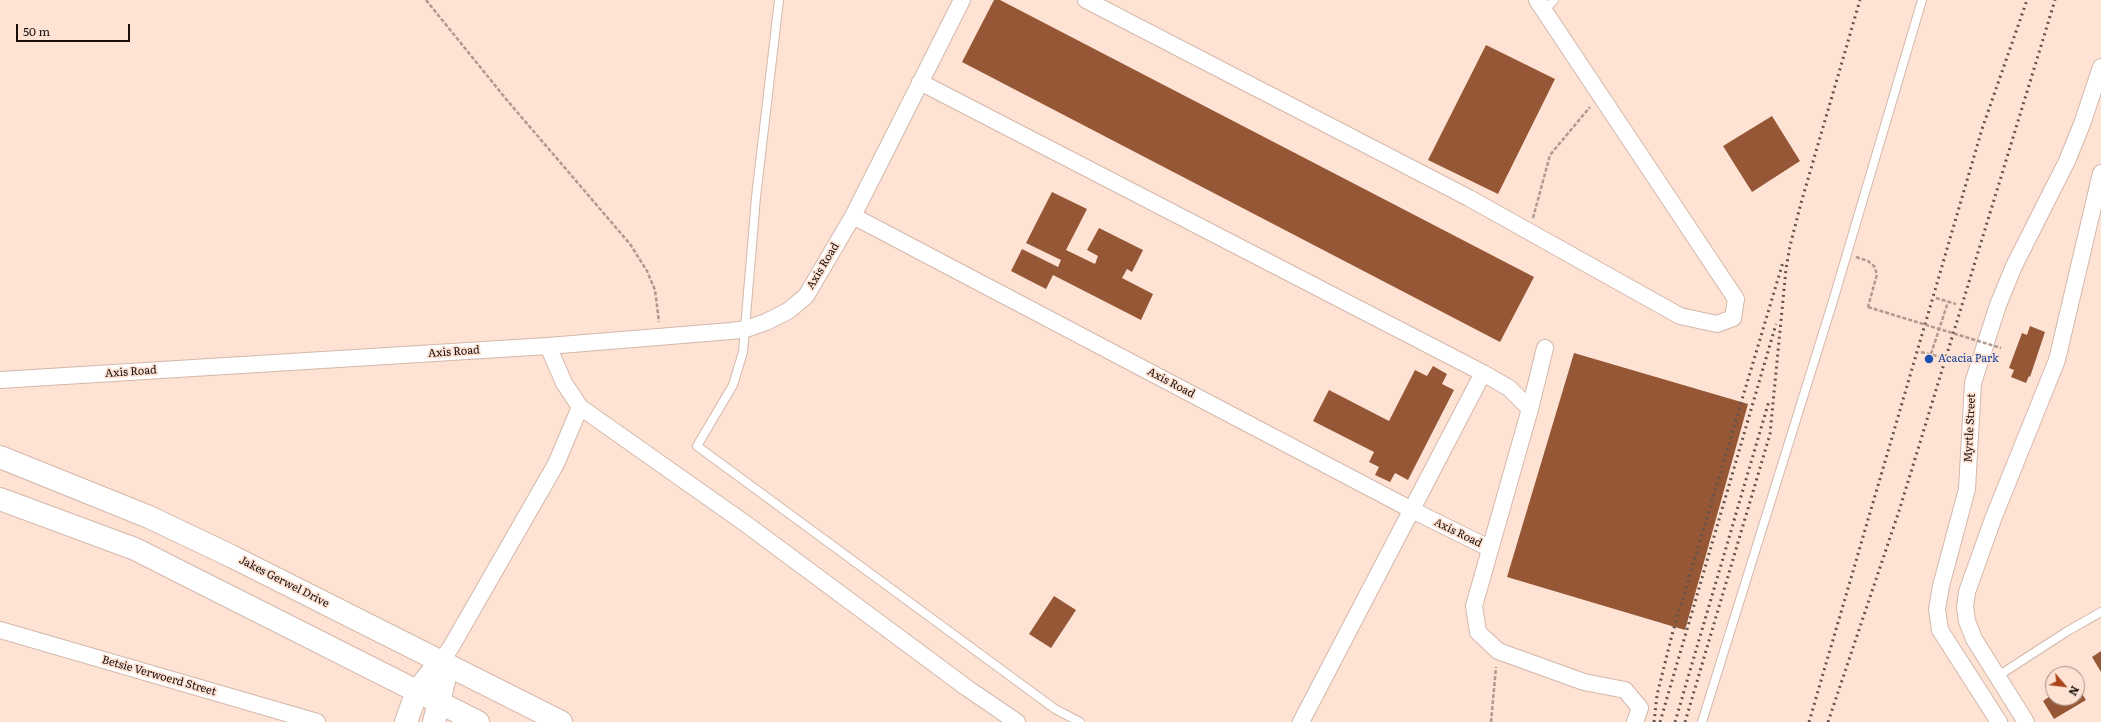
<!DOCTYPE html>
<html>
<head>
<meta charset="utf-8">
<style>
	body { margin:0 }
	#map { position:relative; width:2101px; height:722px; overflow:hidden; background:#fee2d4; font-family:Literata,serif }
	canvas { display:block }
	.north { position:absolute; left:2045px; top:666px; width:40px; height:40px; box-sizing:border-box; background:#fee2d4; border:1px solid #a28e83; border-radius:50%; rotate:118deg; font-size:11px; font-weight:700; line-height:16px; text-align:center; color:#180f0a }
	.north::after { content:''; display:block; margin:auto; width:14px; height:18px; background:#aa4418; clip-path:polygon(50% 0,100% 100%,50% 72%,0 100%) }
	.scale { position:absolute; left:16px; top:24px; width:114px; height:18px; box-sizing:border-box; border:2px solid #180f0a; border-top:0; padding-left:5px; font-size:12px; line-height:14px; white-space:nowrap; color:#180f0a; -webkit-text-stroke:3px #fee2d4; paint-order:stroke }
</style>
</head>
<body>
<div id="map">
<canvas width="2101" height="722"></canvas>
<div class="north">N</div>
<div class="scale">50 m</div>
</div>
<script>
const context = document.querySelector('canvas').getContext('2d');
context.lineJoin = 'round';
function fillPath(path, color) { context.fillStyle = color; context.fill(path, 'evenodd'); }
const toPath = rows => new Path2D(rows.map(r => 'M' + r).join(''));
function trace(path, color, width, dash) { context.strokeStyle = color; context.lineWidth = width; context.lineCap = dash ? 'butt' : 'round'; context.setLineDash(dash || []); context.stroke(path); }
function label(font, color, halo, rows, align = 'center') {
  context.font = font + ' Literata,serif'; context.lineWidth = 3.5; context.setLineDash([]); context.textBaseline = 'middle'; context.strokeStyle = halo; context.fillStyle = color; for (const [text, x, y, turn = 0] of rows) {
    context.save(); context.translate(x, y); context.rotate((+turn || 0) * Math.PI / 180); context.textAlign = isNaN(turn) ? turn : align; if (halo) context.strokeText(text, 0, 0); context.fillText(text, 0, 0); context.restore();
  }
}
fillPath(toPath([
	[994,0,1000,0,1534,277,1500,342,962,62],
	[1486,45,1555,79,1498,194,1428,160],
	[1772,116,1800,161,1752,192,1723,146],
	[1052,192,1087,209,1066,250,1095,264,1098,256,1087,250,1099,228,1143,250,1132,272,1127,269,1122,278,1153,294,1141,320,1053,275,1046,289,1011,271,1022,249,1058,267,1061,260,1026,243],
	[2030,326,2045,332,2030,377,2029,376,2026,383,2011,377,2014,370,2009,368,2022,333,2027,335],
	[1574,353,1748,404,1685,630,1507,577],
	[1433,366,1447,374,1442,384,1454,390,1408,480,1395,473,1390,482,1375,475,1379,467,1369,462,1374,452,1313,421,1329,390,1389,421,1415,370,1427,376],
	[1054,596,1076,610,1051,648,1029,634],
	[2101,651,2101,672,2092,657],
	[2077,686,2086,700,2054,719,2043,701,2053,694,2053,698,2077,698]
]), '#955735');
const service = toPath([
	[779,0,756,197,743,352,733,385,697,446,1055,709,1080,722],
	[1544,11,1554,0],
	[1998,676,2066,632,2101,612],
	[1702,722,1833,301,1922,0]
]);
const minor = toPath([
	[1086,0,1469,198,1680,316,1717,324,1733,318,1736,299,1537,0],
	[920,82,1483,373,1509,388,1530,409],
	[853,216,1412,510,1489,548],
	[548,346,564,383,580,407,746,524,967,688,1017,722],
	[1545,348,1530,409,1474,606,1478,632,1498,651,1584,682,1625,690,1640,708,1635,722],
	[0,380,548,346,731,331,746,329,766,322,788,311,806,296,853,216,962,0],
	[0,630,317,722],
	[441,661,451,647,556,464,580,407],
	[1301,722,1483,373],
	[1999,722,1940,630,1937,609,1941,586,1967,489,1973,383,1998,305,2014,266,2067,161,2082,124,2101,67],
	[2026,722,1974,639,1967,621,1965,607,1967,592,1993,519,2057,360,2101,173]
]);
const secondary = toPath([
	[406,722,417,691,441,661],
	[434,722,448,665]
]);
const trunk = toPath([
	[0,457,149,517,231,556,561,722],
	[0,499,135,549,478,722]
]);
trace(service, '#d3b8ab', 10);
trace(minor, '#d3b8ab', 18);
trace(secondary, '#d3b8ab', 24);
trace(trunk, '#d3b8ab', 24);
trace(toPath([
	[426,0,506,99,630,244,647,271,655,290,659,322],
	[1533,218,1550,155,1590,107],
	[1856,257,1868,261,1874,266,1877,274,1868,307],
	[1936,298,1956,304],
	[1921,352,1940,357],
	[1931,354,1948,302],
	[1491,722,1496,667]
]), '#b09a8f', 2.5, [4, 2]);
trace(service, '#fff', 8);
trace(minor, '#fff', 16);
trace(secondary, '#fff', 22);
trace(trunk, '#fff', 22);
trace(toPath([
	[1654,722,1657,695,1673,631,1783,262],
	[1660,722,1776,324],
	[1675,722,1769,401],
	[1685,722,1770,434,1786,269,1790,246,1801,203,1860,0],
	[1809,722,1982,129,2027,0],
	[1828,722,1900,508,2055,0]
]), '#62534b', 3, [2, 4]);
trace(toPath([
	[1868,307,2001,348]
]), '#b09a8f', 2.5, [4, 2]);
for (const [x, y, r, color] of [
	[1929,359,5,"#1a4fb4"]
]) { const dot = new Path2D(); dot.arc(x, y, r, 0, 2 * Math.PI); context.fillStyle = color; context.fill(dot); trace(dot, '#fee2d4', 1.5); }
label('11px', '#180f0a', '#fee2d4', [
	["Axis Road",823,266,-59],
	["Axis Road",454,352,-4],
	["Axis Road",131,372,-4],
	["Axis Road",1171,383,28],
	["Myrtle Street",1970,428,-87],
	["Axis Road",1458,533,26],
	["Jakes Gerwel Drive",284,582,27],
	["Betsie Verwoerd Street",159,676,16]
]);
label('11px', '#164399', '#fee2d4', [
	["Acacia Park",1938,359]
], 'left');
</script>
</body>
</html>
